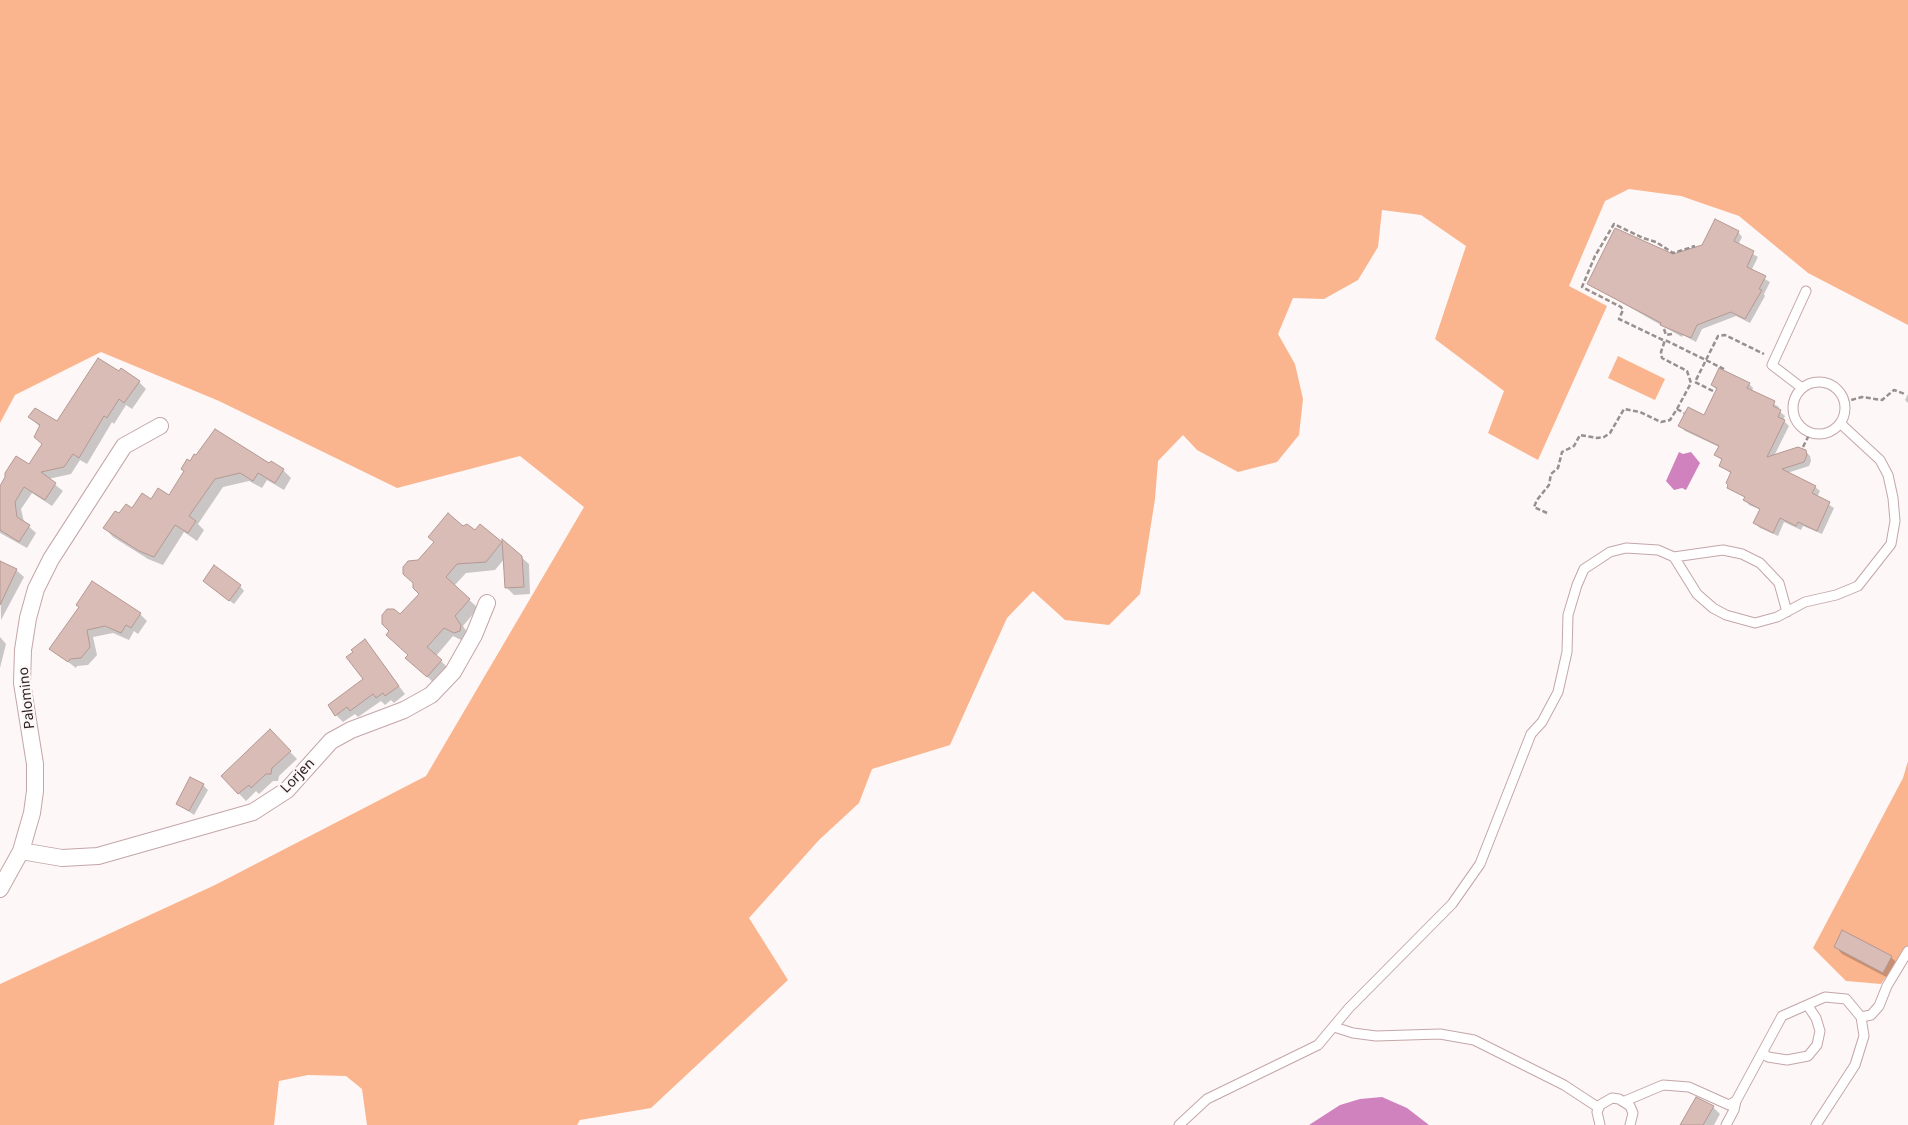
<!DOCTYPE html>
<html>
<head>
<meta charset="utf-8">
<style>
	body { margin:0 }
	canvas { display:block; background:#fdf7f7 }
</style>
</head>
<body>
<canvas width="1908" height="1125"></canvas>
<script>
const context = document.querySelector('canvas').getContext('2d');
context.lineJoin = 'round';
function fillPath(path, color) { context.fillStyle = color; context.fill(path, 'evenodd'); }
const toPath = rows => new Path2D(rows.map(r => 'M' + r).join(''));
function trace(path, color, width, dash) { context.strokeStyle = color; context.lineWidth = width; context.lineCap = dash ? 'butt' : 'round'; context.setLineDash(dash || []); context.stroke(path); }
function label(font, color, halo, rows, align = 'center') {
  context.font = font + ' "Noto Sans",sans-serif'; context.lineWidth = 4.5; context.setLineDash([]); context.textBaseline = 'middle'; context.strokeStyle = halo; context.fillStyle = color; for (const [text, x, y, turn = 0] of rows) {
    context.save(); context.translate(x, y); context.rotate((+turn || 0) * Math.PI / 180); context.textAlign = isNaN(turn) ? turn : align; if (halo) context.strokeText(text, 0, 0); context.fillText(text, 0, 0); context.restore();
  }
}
fillPath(toPath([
	[0,0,1908,0,1908,325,1808,273,1739,216,1681,196,1629,189,1605,201,1569,286,1607,306,1538,460,1488,433,1504,391,1435,339,1466,246,1421,215,1382,210,1378,247,1358,280,1324,299,1293,298,1278,334,1295,364,1303,399,1299,435,1277,462,1238,472,1197,450,1183,435,1158,461,1155,499,1140,594,1109,625,1065,620,1033,591,1007,618,950,745,872,769,859,803,819,840,749,918,788,980,651,1108,580,1120,577,1125,367,1125,362,1089,346,1076,308,1075,279,1081,274,1125,0,1125,0,984,215,885,426,776,584,507,520,456,397,488,219,401,101,352,15,395,0,423],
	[1618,356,1665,379,1655,400,1608,378],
	[1908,761,1908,946,1881,984,1846,981,1813,948,1903,778]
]), '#fbb58e');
fillPath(toPath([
	[1679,452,1683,454,1691,452,1700,463,1686,490,1682,488,1674,490,1666,481],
	[1382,1097,1407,1108,1429,1125,1309,1125,1340,1105,1360,1099]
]), '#cf82bd');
fillPath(toPath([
	[1738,232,1742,237,1738,245,1758,257,1751,271,1770,282,1764,294,1765,296,1750,323,1736,316,1702,329,1696,342,1683,335,1682,337,1589,284,1703,246],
	[119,373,139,382,146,389,132,409,126,405,114,424,112,422,87,464,80,460,71,474,48,479,63,491,52,506,32,493,21,509,24,522,36,533,27,548,0,533,0,487,29,466,43,445,40,427,30,417,58,423],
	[1749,384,1753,388,1752,391,1779,407,1778,410,1785,416,1783,420,1789,426,1774,456,1805,451,1810,456,1811,461,1809,466,1787,473,1815,487,1820,491,1817,497,1834,508,1822,534,1803,526,1801,530,1784,522,1778,536,1760,528,1755,523,1761,510,1749,505,1745,500,1746,498,1728,487,1732,474,1720,466,1723,461,1716,455,1719,447,1685,431,1680,426,1705,417,1717,390,1712,385],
	[1908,394,1908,403,1905,400],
	[190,463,270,465,283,470,291,478,284,490,267,480,262,488,249,481,223,487,198,524,204,530,197,541,184,532,163,565,148,559,113,537,105,528,120,515,152,500,170,497,185,472,182,469],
	[463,528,501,543,521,557,529,564,530,594,514,595,506,587,505,558,495,570,466,573,454,586,478,608,463,626,469,635,463,641,453,636,436,656,450,670,436,685,416,666,391,631,420,594,419,561],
	[0,562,16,570,24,577,1,620],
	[209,585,240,586,244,591,234,604],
	[80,607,140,614,147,621,138,634,134,631,129,640,113,633,93,637,97,655,88,665,77,666,76,668,51,649],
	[0,637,6,644,0,668],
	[365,641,405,694,394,703,391,700,385,705,381,701,358,717,355,714,343,722,336,715,364,680],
	[270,731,297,759,279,776,278,781,273,781,259,794,256,791,246,801,222,776],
	[203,785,208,790,194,815,178,804],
	[1835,946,1891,957,1898,964,1890,979,1842,954],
	[1713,1107,1720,1114,1714,1125,1682,1125]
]), '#0003');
const building = toPath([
	[1715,219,1739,231,1734,241,1754,251,1747,267,1766,276,1759,289,1762,290,1745,319,1731,312,1697,325,1691,338,1660,325,1661,323,1587,284,1615,228,1673,254,1702,245,1715,219],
	[98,358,119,371,121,368,140,381,124,403,119,399,107,418,104,416,79,458,73,454,64,467,41,472,56,483,45,500,24,487,15,502,17,517,30,525,19,542,0,530,0,486,5,477,5,473,16,456,29,464,42,444,34,437,40,425,28,417,35,408,57,421,98,358],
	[1719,368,1750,383,1747,388,1775,401,1773,406,1781,410,1778,417,1785,420,1767,457,1798,447,1806,450,1807,455,1804,462,1782,469,1816,486,1812,493,1830,502,1817,531,1798,522,1796,526,1780,518,1773,533,1753,523,1760,509,1743,500,1745,497,1727,488,1728,485,1726,483,1731,472,1719,466,1722,459,1714,455,1719,446,1678,426,1688,407,1704,415,1717,388,1711,385,1719,368],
	[215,429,269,463,271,461,284,469,275,483,258,473,253,481,240,473,215,479,189,516,196,521,188,533,175,525,154,557,139,551,103,528,115,511,119,513,126,504,132,508,142,493,151,499,158,488,169,495,184,471,181,469,187,459,190,461,194,454,196,455,215,429],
	[448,513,463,526,467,524,475,530,480,524,502,542,486,562,457,564,446,577,470,599,455,616,461,625,460,631,454,633,444,628,427,647,442,660,427,677,405,658,408,655,386,635,389,631,382,624,382,615,387,609,394,609,400,614,419,594,413,588,413,583,403,574,403,567,408,561,418,560,434,542,428,537,448,513],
	[502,539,522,556,524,587,505,588,502,539],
	[0,561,17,569,0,605,0,561],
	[214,565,241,585,229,601,203,581,214,565],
	[92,581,141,613,131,628,126,625,121,633,105,626,87,630,90,647,81,658,70,659,68,662,49,649,79,607,76,605,92,581],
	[365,639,399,686,385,696,383,693,376,698,373,694,350,711,347,707,335,716,328,705,363,679,346,657,353,652,351,650,365,639],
	[270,729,291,751,272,768,271,774,266,774,251,788,249,785,238,794,221,776,270,729],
	[190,777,204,784,189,811,176,804,190,777],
	[1842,930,1892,956,1883,973,1834,947,1842,930],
	[1696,1097,1714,1106,1703,1125,1680,1125,1696,1097]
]);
fillPath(building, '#d9bcb6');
trace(building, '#b49892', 1);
const lane = toPath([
	'1793 408a26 26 0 1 1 52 0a26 26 0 1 1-52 0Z',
	[1802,388,1772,365,1806,291],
	[1674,557,1723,550,1742,554,1760,563,1779,583,1787,612],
	[1861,1017,1871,1015,1879,1006,1887,986,1908,951],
	[1334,1027,1353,1033,1376,1036,1440,1034,1474,1040,1564,1085,1599,1108],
	[1763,1053,1768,1057,1787,1060,1808,1056,1817,1045,1820,1031,1816,1018,1808,1006],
	[1625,1101,1663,1085,1689,1087,1729,1105,1736,1101,1782,1016,1825,997,1846,999,1861,1017,1864,1036,1855,1065,1816,1125],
	[1179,1125,1207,1099,1318,1045,1349,1008,1452,904,1480,864,1531,734,1542,722,1558,692,1567,652,1568,615,1577,585,1584,569,1610,552,1626,548,1658,550,1674,557,1697,594,1713,608,1726,615,1755,623,1777,617,1805,602,1836,595,1858,586,1891,544,1895,521,1893,498,1888,475,1880,460,1841,424],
	[1600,1125,1597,1112,1600,1105,1612,1098,1619,1099,1630,1106,1633,1113,1630,1125],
	[1726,1125,1734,1110,1736,1101]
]);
const street = toPath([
	[21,851,62,858,98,856,253,812,287,790,331,741,351,730,404,710,431,695,453,672,474,635,487,603],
	[0,889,21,851,32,813,35,791,35,764,22,683,23,650,28,618,36,589,51,559,124,446,160,426]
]);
trace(lane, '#c4a6a8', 11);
trace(street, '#c4a6a8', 18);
trace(toPath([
	[1664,329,1666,335,1672,334],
	[1663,340,1619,319,1623,310,1621,307,1582,287,1595,256,1614,224,1643,238,1656,242,1673,253,1695,246],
	[1713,391,1695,382,1718,336,1725,335,1764,354],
	[1844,402,1862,397,1882,400,1894,390,1905,394],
	[1677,409,1691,383,1687,371,1662,358,1661,352,1665,340,1724,369],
	[1803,447,1810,433],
	[1547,513,1534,507,1537,500,1549,485,1551,474,1558,468,1562,452,1574,446,1580,435,1597,438,1604,437,1610,433,1624,409,1640,412,1661,422,1670,420,1677,409,1684,413]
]), '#988f8f', 2.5, [5, 2.5]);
trace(lane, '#fff', 9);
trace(street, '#fff', 16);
label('14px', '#2d2222', '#fdf7f7', [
	["Palomino",27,698,-96],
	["Lorjen",298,776,-46]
]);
</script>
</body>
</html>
